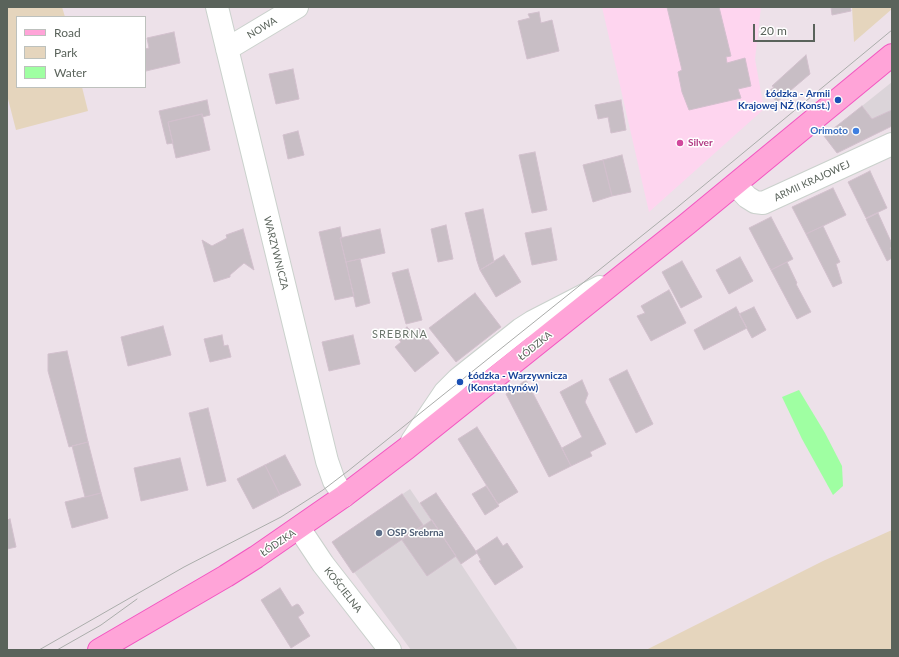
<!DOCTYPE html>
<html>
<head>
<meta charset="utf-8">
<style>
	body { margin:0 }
	#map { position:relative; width:899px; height:657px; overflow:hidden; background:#ede1e9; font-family:Lato,sans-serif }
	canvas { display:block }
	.frame { position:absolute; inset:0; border:8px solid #5a635b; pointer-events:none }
	.legend { position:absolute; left:16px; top:16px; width:130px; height:72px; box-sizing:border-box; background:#fff; border:1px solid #bdc1bd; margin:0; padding:5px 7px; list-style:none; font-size:12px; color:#5a635b }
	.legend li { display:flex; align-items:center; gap:8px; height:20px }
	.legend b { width:20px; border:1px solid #bdc1bd }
	.scale { position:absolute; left:753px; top:24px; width:62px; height:18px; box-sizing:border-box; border:2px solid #5a635b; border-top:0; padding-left:5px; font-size:12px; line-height:14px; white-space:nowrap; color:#5a635b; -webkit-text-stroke:3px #fff; paint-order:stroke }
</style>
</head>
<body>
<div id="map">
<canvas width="899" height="657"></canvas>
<div class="frame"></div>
<ul class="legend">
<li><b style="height:5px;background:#ffa4d8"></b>Road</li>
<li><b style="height:11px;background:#e5d5bd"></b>Park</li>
<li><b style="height:11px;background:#9fffa2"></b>Water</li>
</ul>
<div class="scale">20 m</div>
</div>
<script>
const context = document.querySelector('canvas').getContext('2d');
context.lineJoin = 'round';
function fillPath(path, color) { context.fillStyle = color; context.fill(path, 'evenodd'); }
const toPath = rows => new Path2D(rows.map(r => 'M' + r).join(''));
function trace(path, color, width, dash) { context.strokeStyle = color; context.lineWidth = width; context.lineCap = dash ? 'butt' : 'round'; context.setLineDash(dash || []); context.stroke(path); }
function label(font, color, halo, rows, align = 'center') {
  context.font = font + ' Lato,sans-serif'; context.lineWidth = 3; context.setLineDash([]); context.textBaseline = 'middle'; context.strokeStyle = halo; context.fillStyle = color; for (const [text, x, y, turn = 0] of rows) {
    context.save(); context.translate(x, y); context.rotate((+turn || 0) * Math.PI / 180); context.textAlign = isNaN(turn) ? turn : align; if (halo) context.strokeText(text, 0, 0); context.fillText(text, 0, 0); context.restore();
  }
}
fillPath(toPath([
	[602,7,761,7,755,59,764,109,649,212]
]), '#fed5ef');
fillPath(toPath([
	[892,82,892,110,872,119,862,106],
	[410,489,461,564,518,650,411,650,332,542]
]), '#dbd4d9');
fillPath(toPath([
	[7,7,62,7,65,17,17,17,17,87,82,87,88,111,16,130,7,95],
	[852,7,892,7,892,9,854,42],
	[892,530,892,650,646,650,823,561]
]), '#e5d5bd');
fillPath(toPath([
	[799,390,825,433,842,466,843,486,833,495,802,439,782,397]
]), '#9fffa2');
const building = toPath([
	[667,7,719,7,731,56,726,57,727,63,745,58,751,86,738,89,741,98,689,110,682,92,678,72,682,70,667,7],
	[831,7,850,7,851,11,832,15,831,7],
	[539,12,541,23,552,20,559,51,527,59,518,21,530,18,528,14,539,12],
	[174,32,180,63,146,71,145,49,149,48,147,38,174,32],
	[806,55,810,74,777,102,768,92,774,87,772,86,806,55],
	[293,69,299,99,276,104,269,74,293,69],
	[207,100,210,115,202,117,202,114,168,122,173,143,167,144,159,111,207,100],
	[621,100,626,130,611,133,608,117,598,119,595,105,621,100],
	[862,106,872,119,892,110,892,126,837,153,824,136,862,106],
	[202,114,210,150,176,158,168,122,202,114],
	[298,131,304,155,288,159,283,135,298,131],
	[535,152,547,210,532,213,519,155,535,152],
	[622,155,631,192,612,196,603,160,622,155],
	[603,160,612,196,593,202,583,165,603,160],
	[870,171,887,208,866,218,848,182,870,171],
	[833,188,846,215,806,234,792,207,833,188],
	[483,209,494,262,480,270,477,261,465,213,483,209],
	[878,213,892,244,892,247,890,248,892,252,892,258,887,261,866,219,878,213],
	[771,217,793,259,771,270,749,228,771,217],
	[446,225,453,259,438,262,431,229,446,225],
	[823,226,840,262,836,264,842,283,833,287,806,234,823,226],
	[340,227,342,238,340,238,354,296,335,300,319,232,340,227],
	[551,228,557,260,532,265,525,233,551,228],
	[243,229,254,270,244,263,230,275,230,277,214,282,202,240,212,246,227,238,226,235,243,229],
	[380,229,385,253,346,262,340,238,380,229],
	[504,255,521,282,496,297,480,270,504,255],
	[740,257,753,281,729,294,716,270,740,257],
	[360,259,370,303,356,307,346,262,360,259],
	[682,261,702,297,681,308,662,272,682,261],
	[787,262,797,283,796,284,811,312,797,319,771,270,787,262],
	[408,269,422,320,406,324,392,273,408,269],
	[669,290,686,323,651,341,637,316,645,313,641,306,669,290],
	[475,293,501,327,456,362,429,328,475,293],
	[736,307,747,328,704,350,694,330,736,307],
	[754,307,766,330,752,338,739,314,754,307],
	[163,326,171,355,128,366,121,337,163,326],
	[407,327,413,333,419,328,439,353,415,372,395,347,401,342,396,336,407,327],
	[222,335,224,346,228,345,231,357,210,362,204,339,222,335],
	[353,335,360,364,329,371,322,342,353,335],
	[67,351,88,442,69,447,48,371,48,354,67,351],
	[627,370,653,424,636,433,609,379,627,370],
	[526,380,571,466,549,477,506,394,526,380],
	[582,380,588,394,585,402,606,444,590,452,592,456,571,466,562,448,582,437,560,392,582,380],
	[208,408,226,481,207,486,189,413,208,408],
	[477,427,518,492,498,504,458,439,477,427],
	[88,442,101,493,85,497,72,446,88,442],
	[285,455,301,485,280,495,265,465,285,455],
	[180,458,188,490,141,501,134,468,180,458],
	[265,465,280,495,253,509,237,479,265,465],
	[486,486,499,506,485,515,472,494,486,486],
	[101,493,108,518,72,528,65,502,101,493],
	[436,493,477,553,461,564,420,503,436,493],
	[402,494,423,525,353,573,332,542,402,494],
	[10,519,16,547,7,549,7,520,10,519],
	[432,520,456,556,427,576,402,540,432,520],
	[497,537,503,546,507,543,523,567,495,585,479,561,481,560,476,551,497,537],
	[280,588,292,607,297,604,299,605,304,613,298,617,310,636,291,648,261,600,280,588]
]);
fillPath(building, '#c8bec5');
trace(building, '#d2c0cd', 1);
const minor = toPath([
	[217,7,327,461,334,481,344,496],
	[227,49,297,7],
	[736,185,747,197,755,202,763,203,892,144],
	[412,441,445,392,458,379,521,329,532,322,600,287],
	[299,528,323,564,390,650]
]);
const major = toPath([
	[99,650,226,576,256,557,344,496,407,448,687,224,892,55]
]);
trace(minor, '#cad1cc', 24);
trace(major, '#f355c1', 24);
trace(minor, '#fff', 22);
trace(major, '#ffa4d8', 22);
trace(toPath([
	[39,650,184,567,281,517,323,490,348,471,674,210,892,30],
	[57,650,101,625,137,599]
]), '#abadab', 1);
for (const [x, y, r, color] of [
	[838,100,4,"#1a4fb4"],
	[856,131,4,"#3f7fe0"],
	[680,143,4,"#d1479c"],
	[460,382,4,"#1a4fb4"],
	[379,533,4,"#5c6f8a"]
]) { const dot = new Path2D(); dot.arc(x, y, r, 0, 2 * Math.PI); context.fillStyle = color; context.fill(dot); trace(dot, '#fff', 1.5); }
label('10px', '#5a635b', '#fff', [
	["NOWA",262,28,-31],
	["ARMII KRAJOWEJ",812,181,-25],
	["WARZYWNICZA",276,253,76],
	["ŁÓDZKA",535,346,-39],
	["ŁÓDZKA",278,543,-34],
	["KOŚCIELNA",343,590,52]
]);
label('bold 10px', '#164399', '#fff', [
	["Łódzka - Armii",830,94],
	["Krajowej NŻ (Konst.)",830,106],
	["Łódzka - Warzywnicza",468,376,"left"],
	["(Konstantynów)",468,388,"left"]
], 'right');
label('bold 10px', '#366cbe', '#fff', [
	["Orimoto",848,131]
], 'right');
label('bold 10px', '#b23c85', '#fff', [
	["Silver",688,143]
], 'left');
label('bold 10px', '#4e5e75', '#fff', [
	["OSP Srebrna",387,533]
], 'left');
context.letterSpacing = '1px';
label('11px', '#6b756c', '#fff', [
	["SREBRNA",400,334]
]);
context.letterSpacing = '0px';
</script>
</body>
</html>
